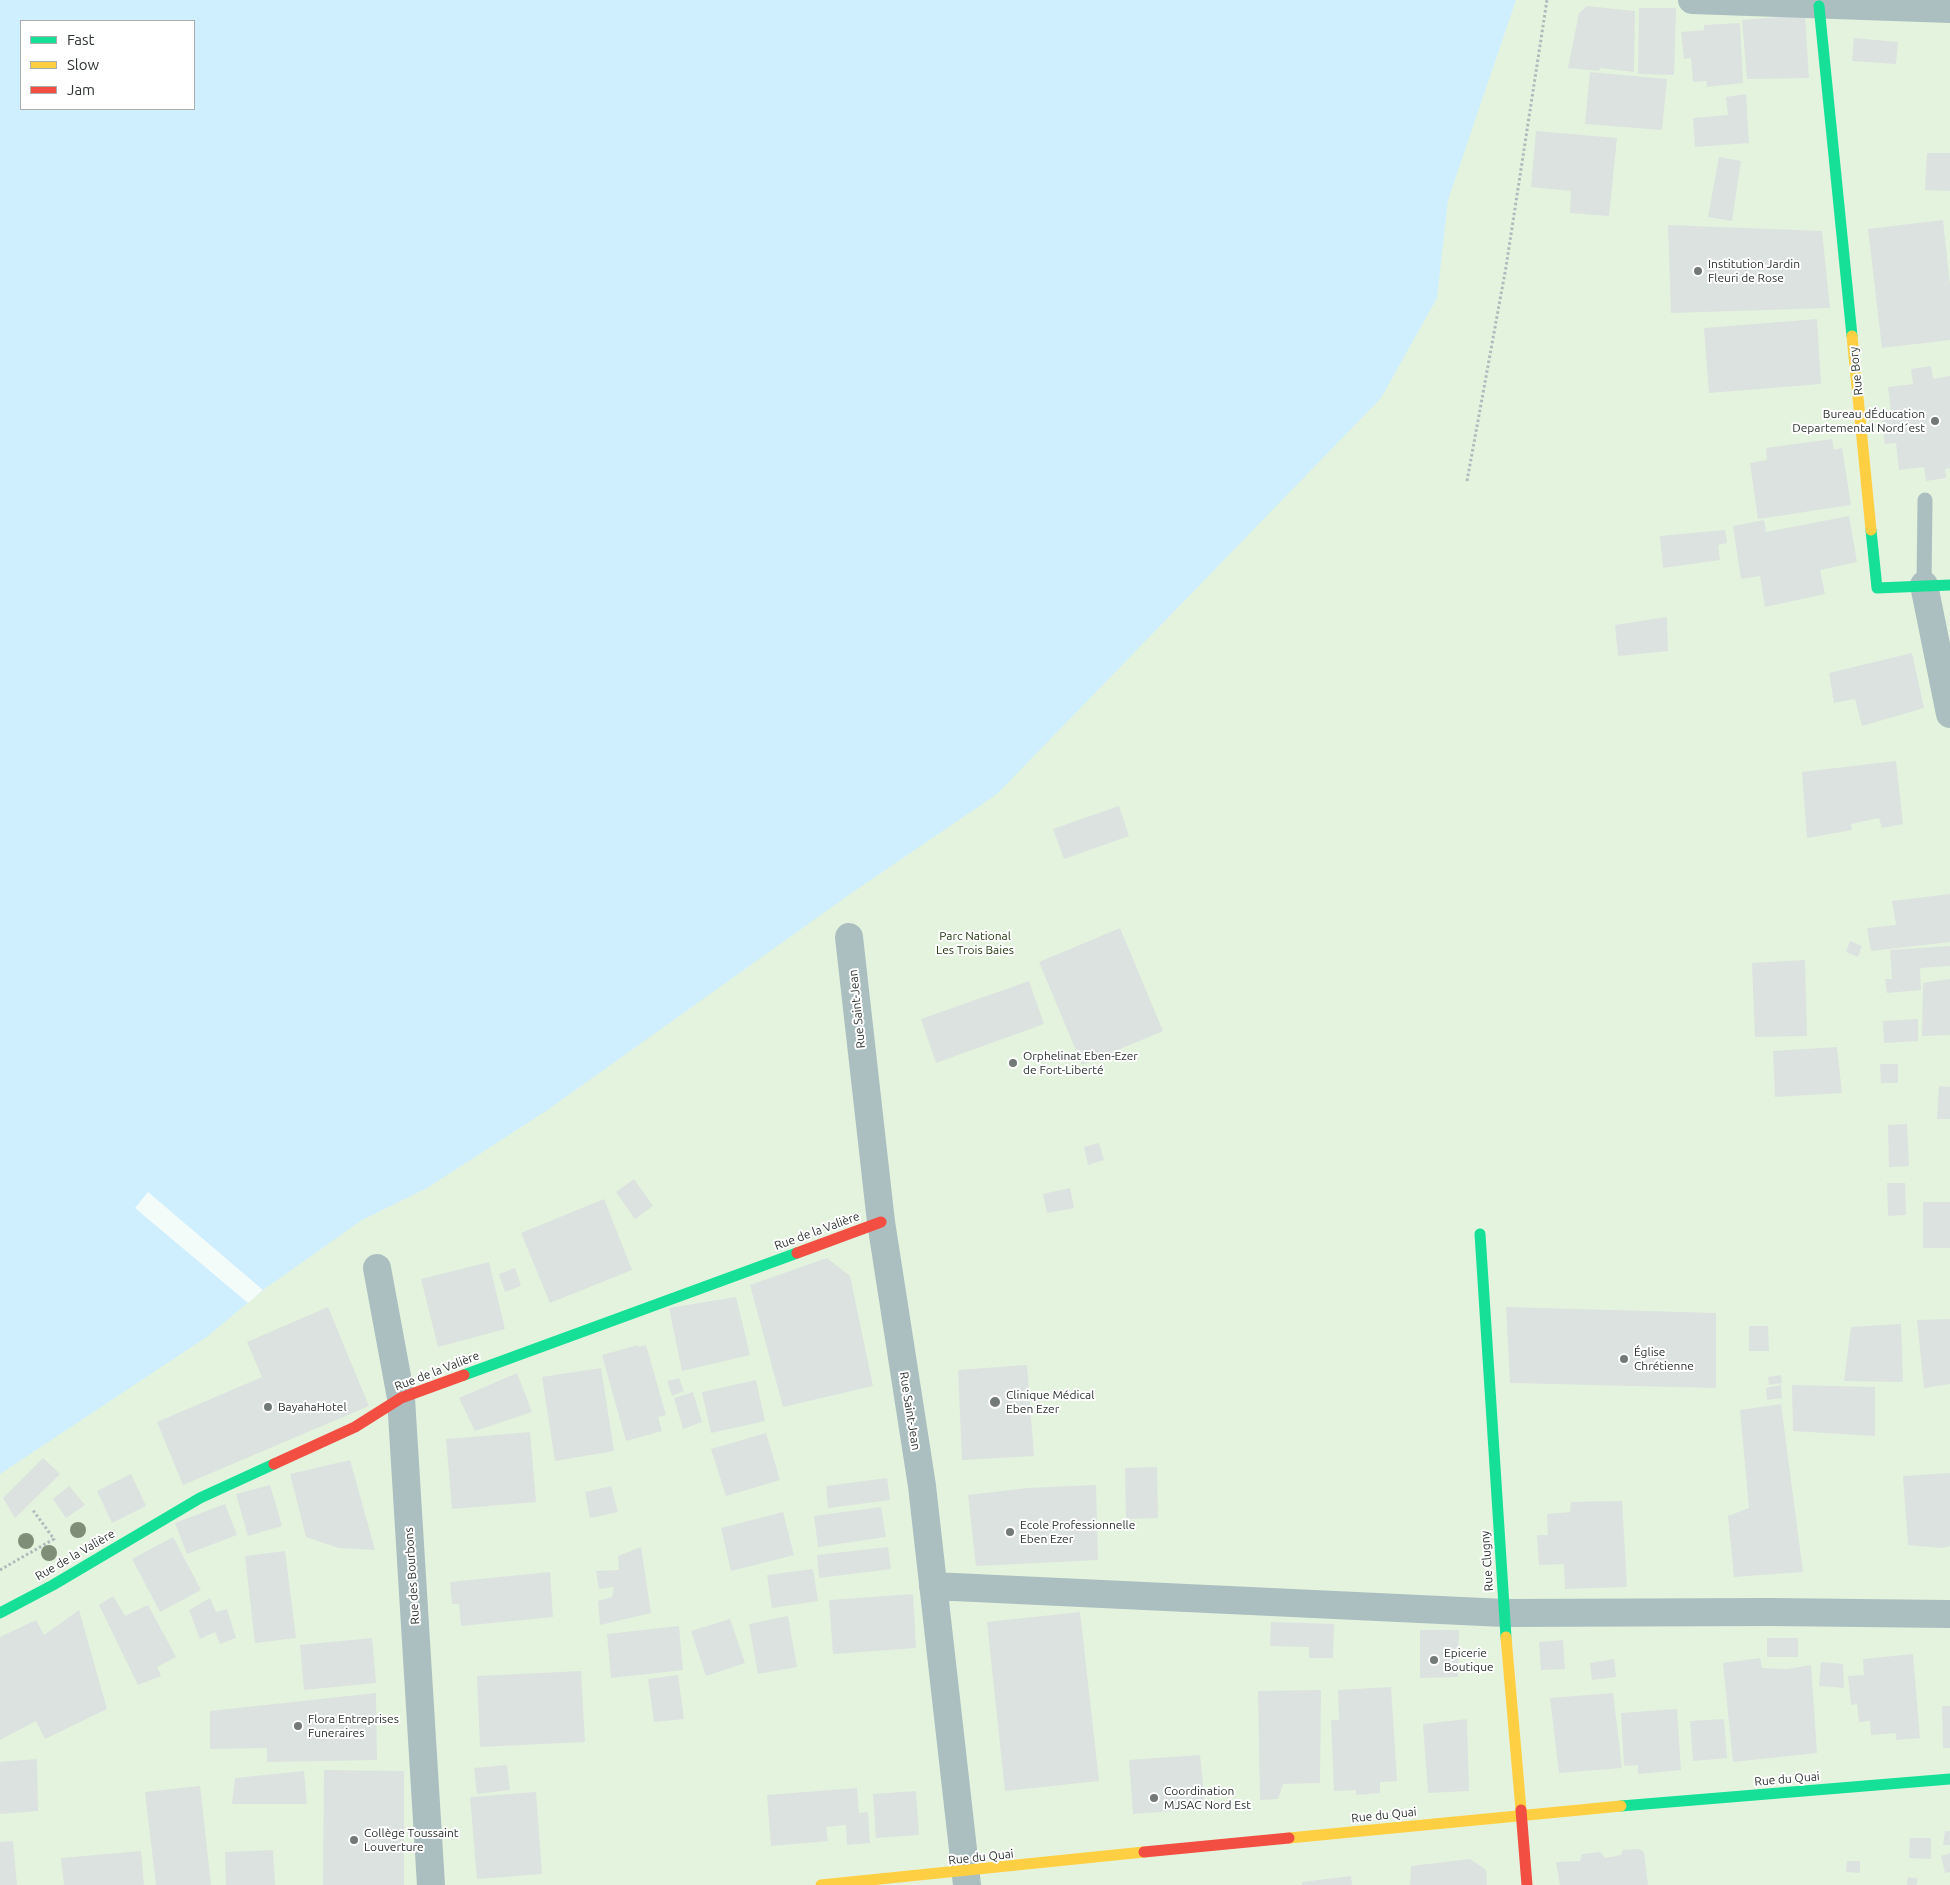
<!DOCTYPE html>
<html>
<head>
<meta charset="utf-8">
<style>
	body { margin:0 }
	#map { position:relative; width:1950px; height:1885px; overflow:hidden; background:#f4fcfa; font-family:Ubuntu,sans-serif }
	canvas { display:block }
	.legend { position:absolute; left:20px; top:20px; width:175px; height:90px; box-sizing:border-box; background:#fff; border:1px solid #abadad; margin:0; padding:6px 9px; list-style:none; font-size:15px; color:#2c3331 }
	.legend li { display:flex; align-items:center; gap:10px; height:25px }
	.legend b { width:25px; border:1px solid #abadad }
</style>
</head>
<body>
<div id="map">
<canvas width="1950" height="1885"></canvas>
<ul class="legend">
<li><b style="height:6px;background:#16e098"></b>Fast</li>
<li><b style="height:6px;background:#ffcf43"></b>Slow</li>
<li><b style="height:6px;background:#f24e42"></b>Jam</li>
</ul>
</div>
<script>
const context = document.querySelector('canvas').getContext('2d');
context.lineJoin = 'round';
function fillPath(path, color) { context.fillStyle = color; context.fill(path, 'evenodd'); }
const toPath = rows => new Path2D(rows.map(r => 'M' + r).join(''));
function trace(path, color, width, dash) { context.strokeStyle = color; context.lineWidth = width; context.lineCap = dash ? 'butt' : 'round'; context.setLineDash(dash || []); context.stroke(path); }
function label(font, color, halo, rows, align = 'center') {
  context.font = font + ' Ubuntu,sans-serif'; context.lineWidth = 4; context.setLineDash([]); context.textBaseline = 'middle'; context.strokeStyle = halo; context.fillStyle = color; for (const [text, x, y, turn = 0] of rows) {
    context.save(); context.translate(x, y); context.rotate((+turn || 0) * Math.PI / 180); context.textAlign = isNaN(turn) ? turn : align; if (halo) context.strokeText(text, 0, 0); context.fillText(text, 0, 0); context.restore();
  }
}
fillPath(toPath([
	[0,0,1950,0,1950,1885,0,1885],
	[21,21,194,21,194,109,21,109]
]), '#e4f3de');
fillPath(toPath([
	[0,0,1516,0,1448,200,1437,298,1381,398,997,794,853,892,546,1111,427,1188,362,1220,263,1290,208,1336,0,1474],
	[21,21,194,21,194,109,21,109]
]), '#cfeffe');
fillPath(toPath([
	[148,1192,263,1290,248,1303,135,1208]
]), '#f4fcfa');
fillPath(toPath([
	[1587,6,1635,11,1634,72,1600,68,1599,71,1568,68,1579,13],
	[1639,8,1676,8,1674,75,1638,74],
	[1805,15,1809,78,1747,79,1742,20],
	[1740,23,1743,83,1706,87,1707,81,1693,82,1691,58,1684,59,1681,32,1704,30,1704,25],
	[1854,38,1898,42,1896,64,1852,61],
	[1590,72,1667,79,1662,130,1585,124],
	[1746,94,1749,143,1695,147,1693,118,1728,115,1726,97],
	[1536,131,1617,138,1609,216,1570,213,1571,191,1531,187],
	[1927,153,1950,153,1950,191,1925,190],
	[1719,157,1741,161,1732,221,1708,217],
	[1943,220,1950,285,1950,340,1882,348,1868,229],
	[1668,225,1822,231,1830,308,1671,313],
	[1817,319,1821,384,1709,393,1704,328],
	[1931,366,1933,379,1950,376,1950,468,1945,469,1946,478,1926,481,1924,467,1899,470,1896,443,1885,444,1880,412,1891,411,1888,387,1913,384,1911,369],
	[1832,439,1834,450,1842,448,1851,505,1758,519,1750,463,1767,460,1766,448],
	[1849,516,1857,562,1820,570,1825,594,1765,607,1760,576,1741,579,1733,526,1764,520,1766,532],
	[1725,530,1727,543,1718,545,1720,560,1663,568,1660,536],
	[1667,617,1668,651,1618,656,1615,625],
	[1912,653,1924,708,1862,726,1855,699,1834,703,1829,673],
	[1896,761,1903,824,1882,828,1879,818,1851,824,1852,830,1807,838,1802,772],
	[1119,806,1129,836,1064,859,1053,829],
	[1950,894,1950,942,1871,951,1867,928,1896,925,1892,901],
	[1120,928,1163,1031,1082,1065,1039,962],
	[1850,941,1862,946,1858,957,1846,952],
	[1950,946,1950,966,1920,968,1921,990,1887,993,1885,979,1892,979,1890,950],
	[1805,960,1807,1036,1755,1037,1752,963],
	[1950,979,1950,1035,1922,1036,1923,983],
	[1029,981,1044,1024,936,1063,921,1019],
	[1918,1019,1918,1041,1884,1043,1883,1021],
	[1837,1047,1842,1093,1775,1097,1773,1051],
	[1880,1064,1898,1064,1898,1083,1881,1083],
	[1939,1086,1950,1087,1950,1119,1937,1119],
	[1907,1124,1909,1166,1889,1167,1888,1125],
	[1099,1143,1104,1160,1088,1165,1084,1147],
	[634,1179,653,1206,635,1219,616,1192],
	[1887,1183,1905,1183,1906,1215,1888,1216],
	[1070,1188,1074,1208,1047,1213,1043,1194],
	[604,1199,632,1270,550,1303,521,1233],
	[1923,1202,1950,1202,1950,1248,1923,1248],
	[827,1258,850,1276,873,1386,783,1407,750,1285],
	[489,1262,505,1329,438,1347,421,1279],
	[515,1268,521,1286,505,1292,499,1274],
	[736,1297,750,1355,682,1371,669,1308],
	[328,1307,369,1406,183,1485,157,1422,262,1377,247,1342],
	[1506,1307,1716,1313,1716,1388,1510,1383],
	[1950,1319,1950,1384,1924,1388,1917,1320],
	[1901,1324,1903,1382,1844,1381,1851,1327],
	[1749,1326,1768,1326,1769,1351,1749,1351],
	[638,1345,638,1347,646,1345,666,1415,658,1417,662,1431,626,1441,602,1355],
	[1027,1365,1034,1456,962,1460,958,1370],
	[601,1368,614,1451,555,1461,542,1377],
	[517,1373,532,1412,475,1431,459,1398],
	[1781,1375,1782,1383,1769,1385,1768,1377],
	[679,1378,684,1391,672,1396,667,1381],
	[756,1380,765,1421,711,1433,702,1392],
	[1781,1385,1782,1398,1767,1400,1766,1388],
	[1792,1385,1875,1387,1875,1436,1793,1431],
	[693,1392,702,1422,683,1429,674,1398],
	[1781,1404,1803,1572,1734,1577,1728,1516,1749,1508,1740,1410],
	[530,1432,536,1502,452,1509,446,1439],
	[766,1433,780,1480,726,1496,711,1449],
	[43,1458,60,1474,15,1518,3,1498],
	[350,1460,375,1550,339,1548,306,1537,290,1474],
	[1157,1467,1158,1518,1126,1519,1125,1468],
	[1950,1473,1950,1546,1942,1548,1908,1545,1903,1476],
	[131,1474,146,1506,112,1523,97,1491],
	[887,1478,890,1500,828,1508,826,1486],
	[270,1485,282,1526,248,1536,236,1494],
	[1096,1485,1098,1560,976,1566,968,1495,1027,1488],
	[69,1486,85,1505,66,1518,53,1499],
	[611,1486,618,1512,590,1518,585,1492],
	[1622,1501,1627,1587,1565,1589,1564,1564,1539,1565,1537,1535,1548,1535,1547,1514,1570,1512,1571,1502],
	[225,1504,237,1535,187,1554,175,1523],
	[881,1507,886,1537,818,1547,814,1516],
	[783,1512,794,1555,731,1571,721,1528],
	[173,1537,201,1590,160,1612,132,1559],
	[641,1547,651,1613,600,1625,598,1601,612,1597,614,1587,599,1589,596,1571,619,1570,618,1556],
	[888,1547,891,1569,819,1578,817,1555],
	[285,1551,296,1638,255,1643,245,1556],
	[813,1569,818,1601,772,1608,767,1575],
	[550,1572,553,1617,461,1626,459,1604,452,1604,450,1582],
	[913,1594,916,1648,833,1654,829,1600],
	[113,1596,125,1616,148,1605,176,1657,157,1667,161,1676,138,1685,99,1605],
	[210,1598,216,1612,227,1609,236,1638,220,1644,215,1632,200,1639,189,1610],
	[79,1610,107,1709,45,1739,36,1721,0,1740,0,1637,36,1620,44,1635],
	[1080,1612,1099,1781,1005,1791,987,1622],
	[788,1616,797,1667,758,1674,749,1624],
	[730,1619,745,1663,706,1676,691,1631],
	[1271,1622,1334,1624,1333,1658,1309,1658,1309,1647,1270,1646],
	[679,1626,683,1670,611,1678,607,1634],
	[1420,1630,1459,1630,1458,1677,1420,1678],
	[372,1638,376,1683,304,1690,300,1645],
	[1767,1638,1798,1638,1798,1657,1767,1657],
	[1563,1640,1565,1669,1541,1670,1539,1642],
	[1913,1654,1920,1738,1896,1740,1896,1733,1871,1735,1870,1721,1859,1722,1857,1704,1851,1705,1848,1676,1864,1675,1863,1659],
	[1760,1658,1762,1668,1787,1669,1811,1665,1817,1753,1733,1762,1723,1663],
	[1614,1659,1616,1677,1592,1680,1590,1663],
	[1821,1662,1843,1664,1844,1688,1819,1686],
	[581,1671,585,1742,480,1747,477,1676],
	[678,1675,684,1719,654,1722,648,1679],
	[1391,1687,1397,1781,1380,1782,1380,1793,1356,1795,1356,1790,1334,1791,1331,1720,1339,1720,1338,1690],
	[1321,1690,1320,1783,1283,1784,1278,1799,1260,1800,1258,1691],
	[376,1693,377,1760,267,1762,267,1748,210,1749,210,1711],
	[1613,1693,1622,1768,1559,1773,1550,1698],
	[1942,1706,1950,1706,1950,1748,1943,1748],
	[1677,1709,1681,1770,1638,1774,1638,1765,1624,1766,1621,1713],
	[1467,1719,1469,1791,1428,1793,1423,1724],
	[1724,1719,1727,1758,1693,1761,1690,1721],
	[1200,1755,1204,1794,1203,1809,1133,1814,1129,1760],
	[37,1759,38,1811,0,1814,0,1762],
	[507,1765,510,1790,477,1794,474,1768],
	[324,1770,404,1771,404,1885,323,1885],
	[304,1771,307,1804,232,1804,235,1778],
	[200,1786,211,1885,156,1885,145,1792],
	[857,1788,859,1813,868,1812,870,1843,847,1845,846,1825,826,1827,828,1841,771,1846,767,1795],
	[916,1791,919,1835,876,1838,873,1794],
	[536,1792,542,1874,477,1879,470,1797],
	[1945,1831,1950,1831,1950,1845,1943,1845],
	[1910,1838,1931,1838,1931,1859,1909,1858],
	[13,1841,17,1885,0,1885,0,1842],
	[1639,1849,1644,1852,1648,1885,1560,1885,1556,1862,1580,1861,1582,1854,1600,1852,1605,1858,1621,1855,1623,1850],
	[273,1850,275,1885,226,1885,225,1852],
	[141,1851,144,1885,64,1885,61,1858],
	[1950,1853,1950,1872,1945,1873,1941,1856],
	[1470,1859,1486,1870,1487,1885,1410,1885,1411,1866],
	[1847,1861,1860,1861,1860,1873,1846,1872],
	[1351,1876,1352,1885,1302,1885,1302,1882],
	[1908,1877,1918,1879,1916,1885,1907,1885]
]), '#dce2e0');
trace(toPath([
	[1467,481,1506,267,1547,0],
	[0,1570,54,1539,32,1509]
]), '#adbbbd', 3, [2.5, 2.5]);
trace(toPath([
	[1924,585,1925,500]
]), '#abbfc1', 15);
trace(toPath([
	[1692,0,1950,9],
	[1924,585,1950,714],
	[849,937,881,1222,922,1486,967,1885],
	[377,1268,401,1398,431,1885],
	[933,1586,1504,1613,1771,1612,1950,1614]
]), '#abbfc1', 28);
trace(toPath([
	[1819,6,1852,336],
	[1871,530,1877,588,1950,585],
	[1480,1234,1506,1637],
	[464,1375,797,1253],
	[0,1613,53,1585,200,1498,274,1464],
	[1621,1806,1950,1779]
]), '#16e098', 11);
trace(toPath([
	[1852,336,1871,530],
	[1506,1637,1521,1810],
	[1289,1838,1621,1806],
	[821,1885,1144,1852]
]), '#ffcf43', 11);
trace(toPath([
	[797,1253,881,1222],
	[274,1464,355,1427,401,1398,464,1375],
	[1521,1810,1527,1885],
	[1144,1852,1289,1838]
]), '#f24e42', 11);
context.fillStyle = '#7f8f77';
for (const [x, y] of [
	[78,1530],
	[26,1541],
	[49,1553]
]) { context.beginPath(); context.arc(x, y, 8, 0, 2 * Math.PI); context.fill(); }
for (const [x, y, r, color] of [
	[1698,271,5,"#727977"],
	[1935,421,5,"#727977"],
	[1013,1063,5,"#727977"],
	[1624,1359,5,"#727977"],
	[995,1402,6,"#727977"],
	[268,1407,5,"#727977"],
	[1010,1532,5,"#727977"],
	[1434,1660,5,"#727977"],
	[298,1726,5,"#727977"],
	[1154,1798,5,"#727977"],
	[354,1840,5,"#727977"]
]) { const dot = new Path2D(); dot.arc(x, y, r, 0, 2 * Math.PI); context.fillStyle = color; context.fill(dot); trace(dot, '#fff', 2); }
label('12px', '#2c3331', '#fff', [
	["Institution Jardin",1708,264],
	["Fleuri de Rose",1708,278],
	["Bureau dÉducation",1925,414,"right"],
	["Departemental Nord´est",1925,428,"right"],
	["Orphelinat Eben-Ezer",1023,1056],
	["de Fort-Liberté",1023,1070],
	["Église",1634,1352],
	["Chrétienne",1634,1366],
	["Clinique Médical",1006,1395],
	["Eben Ezer",1006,1409],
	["BayahaHotel",278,1407],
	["Ecole Professionnelle",1020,1525],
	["Eben Ezer",1020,1539],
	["Epicerie",1444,1653],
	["Boutique",1444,1667],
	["Flora Entreprises",308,1719],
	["Funeraires",308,1733],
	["Coordination",1164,1791],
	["MJSAC Nord Est",1164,1805],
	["Collège Toussaint",364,1833],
	["Louverture",364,1847]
], 'left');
label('12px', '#2c3331', '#fff', [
	["Rue Bory",1856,371,-96],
	["Rue Saint-Jean",857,1009,-96],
	["Rue de la Valière",817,1231,-20],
	["Rue de la Valière",437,1371,-21],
	["Rue Saint-Jean",910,1411,81],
	["Rue de la Valière",75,1555,-30],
	["Rue Clugny",1487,1561,-94],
	["Rue des Bourbons",412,1576,-94],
	["Rue du Quai",1787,1779,-5],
	["Rue du Quai",1384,1815,-6],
	["Rue du Quai",981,1857,-6]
]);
label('12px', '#1f350b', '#fff', [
	["Parc National",975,936],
	["Les Trois Baies",975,950]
]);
</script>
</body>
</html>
